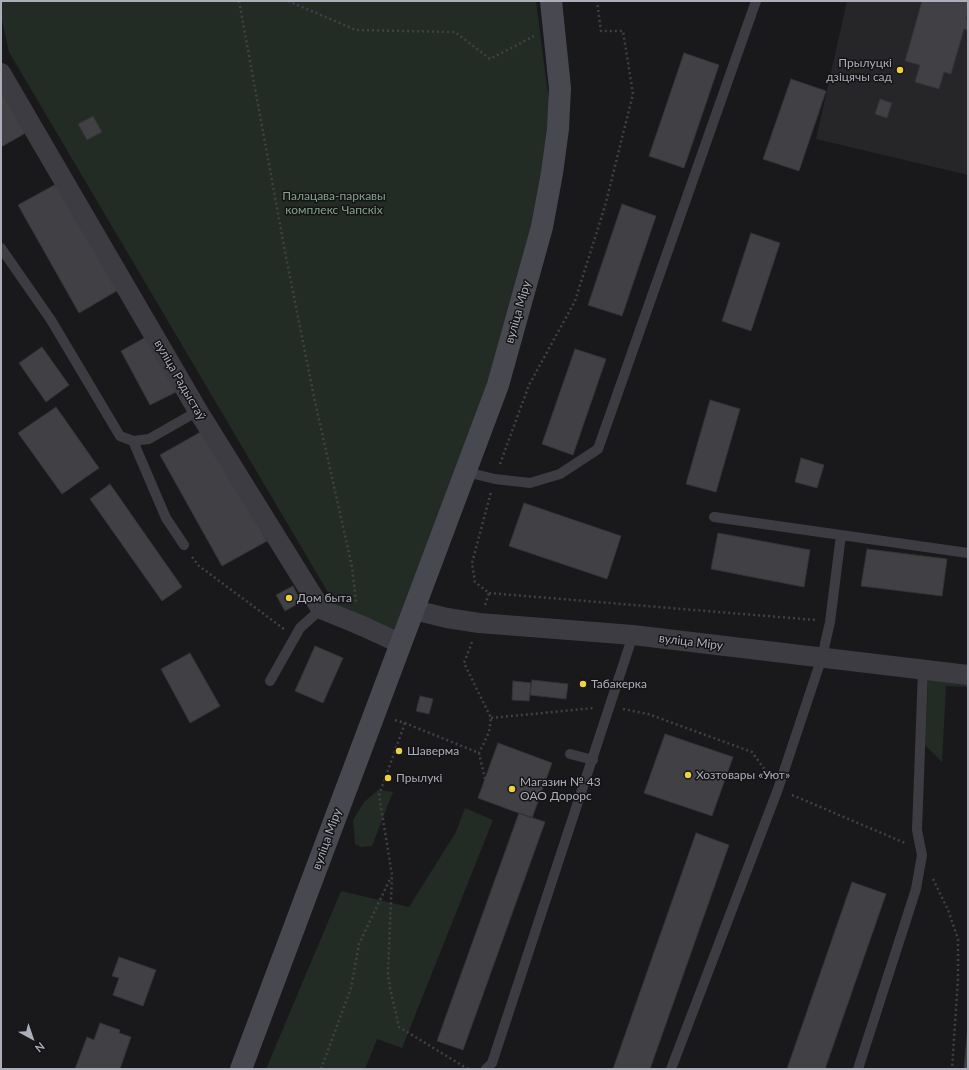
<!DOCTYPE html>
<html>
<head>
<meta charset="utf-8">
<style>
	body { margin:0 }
	#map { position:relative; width:969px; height:1070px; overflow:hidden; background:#19191b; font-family:Lato,sans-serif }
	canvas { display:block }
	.frame { position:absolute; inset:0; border:2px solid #acaeba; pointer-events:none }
	.north { position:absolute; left:12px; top:1018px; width:40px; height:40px; -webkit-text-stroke:3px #141416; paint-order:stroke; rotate:140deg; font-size:11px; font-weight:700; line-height:16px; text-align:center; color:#acaeba }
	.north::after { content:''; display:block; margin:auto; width:14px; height:18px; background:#acaeba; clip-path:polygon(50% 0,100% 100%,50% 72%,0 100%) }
</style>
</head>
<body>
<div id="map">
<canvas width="969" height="1070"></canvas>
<div class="frame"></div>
<div class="north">N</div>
</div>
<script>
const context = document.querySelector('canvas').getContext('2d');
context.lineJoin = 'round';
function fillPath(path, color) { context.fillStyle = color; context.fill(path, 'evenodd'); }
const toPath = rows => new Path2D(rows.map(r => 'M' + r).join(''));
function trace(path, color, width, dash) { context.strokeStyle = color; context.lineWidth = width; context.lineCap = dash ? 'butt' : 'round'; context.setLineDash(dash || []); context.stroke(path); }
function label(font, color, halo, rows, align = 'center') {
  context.font = font + ' Lato,sans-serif'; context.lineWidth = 3; context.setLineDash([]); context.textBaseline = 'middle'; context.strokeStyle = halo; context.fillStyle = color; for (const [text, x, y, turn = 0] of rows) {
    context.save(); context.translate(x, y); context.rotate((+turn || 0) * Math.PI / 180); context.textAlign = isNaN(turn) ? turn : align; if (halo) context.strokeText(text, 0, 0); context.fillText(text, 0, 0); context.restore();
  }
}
fillPath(toPath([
	[847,1,968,1,968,175,816,139]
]), '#262528');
fillPath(toPath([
	[1,1,536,1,551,117,538,223,491,388,392,650,352,633,9,52,1,16],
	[930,678,968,679,968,687,946,686,942,762,925,745,928,681],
	[378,790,393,792,372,846,361,847,355,844,353,820,364,802],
	[465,808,493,820,402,1048,377,1039,365,1069,266,1069,341,891,409,907,456,832]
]), '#232b25');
const building = toPath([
	[922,1,968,1,968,13,966,19,968,19,968,30,964,29,951,74,944,72,939,89,915,82,920,65,905,61,922,1],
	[684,53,719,65,684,168,649,156,684,53],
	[791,79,826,91,799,171,763,159,791,79],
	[1,80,29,131,1,147,1,80],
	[880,99,892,103,887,118,875,114,880,99],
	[93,116,102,132,87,140,78,124,93,116],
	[60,182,120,289,79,313,18,205,60,182],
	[622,204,656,216,622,316,588,305,622,204],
	[751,233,780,243,751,331,722,321,751,233],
	[148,336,178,391,150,405,121,351,148,336],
	[42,347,69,385,46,402,19,363,42,347],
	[575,349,606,359,573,455,542,444,575,349],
	[710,400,740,409,716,492,686,484,710,400],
	[56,407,99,468,62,494,18,433,56,407],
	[204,430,267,541,222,566,160,455,204,430],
	[801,458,824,465,817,488,795,482,801,458],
	[110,484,182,587,162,601,90,499,110,484],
	[524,503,621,536,607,579,509,546,524,503],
	[718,533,810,550,804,587,711,569,718,533],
	[867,549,947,559,942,596,861,586,867,549],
	[293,586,301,602,285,611,276,595,293,586],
	[315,646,343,658,323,703,295,691,315,646],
	[190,653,220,706,190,723,161,669,190,653],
	[532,680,568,684,566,699,530,695,532,680],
	[513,681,531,683,529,701,512,700,513,681],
	[420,696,433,699,429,714,416,711,420,696],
	[665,734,733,757,712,816,644,793,665,734],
	[498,743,552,763,532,818,478,798,498,743],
	[519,813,545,822,463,1050,437,1041,519,813],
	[696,833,729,845,650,1069,613,1069,696,833],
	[852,882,886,894,825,1069,787,1069,852,882],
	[119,957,156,970,143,1006,113,995,119,978,112,976,119,957],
	[100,1023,120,1030,119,1033,131,1037,120,1069,75,1069,87,1037,94,1040,100,1023],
	[968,1025,968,1069,964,1069,968,1025]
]);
fillPath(building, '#414145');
trace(building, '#343337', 1);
trace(toPath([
	[239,1,286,257,314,397,352,567,356,602],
	[288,1,356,30,455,32,490,59,534,36],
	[500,464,529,385,575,301,605,206,633,94,623,31,601,31,597,1],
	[192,557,199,566,284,629],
	[489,593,815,620],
	[485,605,489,593,475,582,472,563,491,492],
	[472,642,464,663,491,718,489,732,479,753],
	[623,709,648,714,752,752,768,774],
	[491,718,594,708],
	[395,720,405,723,479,753,485,779],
	[405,723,379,795,392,875,388,973,390,988,399,1027,468,1069],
	[792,795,905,843],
	[933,879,948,910,958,939,958,978,952,1069],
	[321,1069,351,988,359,944,391,877]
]), '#404147', 2.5, [2, 3]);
trace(toPath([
	[1,248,51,320,120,436,133,441,149,439,198,411],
	[133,441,166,518,184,545],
	[466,472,495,479,530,483,560,474,598,449,756,1],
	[714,517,968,553],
	[270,681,300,628,321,609],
	[570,754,593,760],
	[486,1069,492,1063,633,635],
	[671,1069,778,789,822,657,830,622,841,535],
	[858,1069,916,889,922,855,917,830,923,670]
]), '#3c3c42', 10);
trace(toPath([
	[1,73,198,411,321,609,365,627,401,644],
	[414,610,447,618,479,623,633,635,968,675]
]), '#3c3c42', 20);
trace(toPath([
	[241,1069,498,385,542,227,552,173,558,129,560,88,551,1]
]), '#484950', 22);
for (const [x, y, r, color] of [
	[900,70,4,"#ecd240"],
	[289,598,4,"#ecd240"],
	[583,684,4,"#ecd240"],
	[399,751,4,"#ecd240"],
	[688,775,4,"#ecd240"],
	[388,778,4,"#ecd240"],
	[512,789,4,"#ecd240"]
]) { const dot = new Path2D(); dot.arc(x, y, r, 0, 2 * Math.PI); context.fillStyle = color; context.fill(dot); trace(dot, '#141416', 1.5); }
label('12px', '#acaeba', '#141416', [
	["Прылуцкі",892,63,"right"],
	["дзіцячы сад",892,77,"right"],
	["Дом быта",297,598],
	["Табакерка",591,684],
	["Шаверма",407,751],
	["Хозтовары «Уют»",696,775],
	["Прылукі",396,778],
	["Магазин № 43",520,782],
	["ОАО Дорорс",520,796]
], 'left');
label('12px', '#84a48c', '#141416', [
	["Палацава-паркавы",334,196],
	["комплекс Чапскіх",334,210]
]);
label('12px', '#acaeba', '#141416', [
	["вуліца Міру",518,312,-74],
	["вуліца Радыстаў",180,380,60],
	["вуліца Міру",691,642,7],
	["вуліца Міру",327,839,-70]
]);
</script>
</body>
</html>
